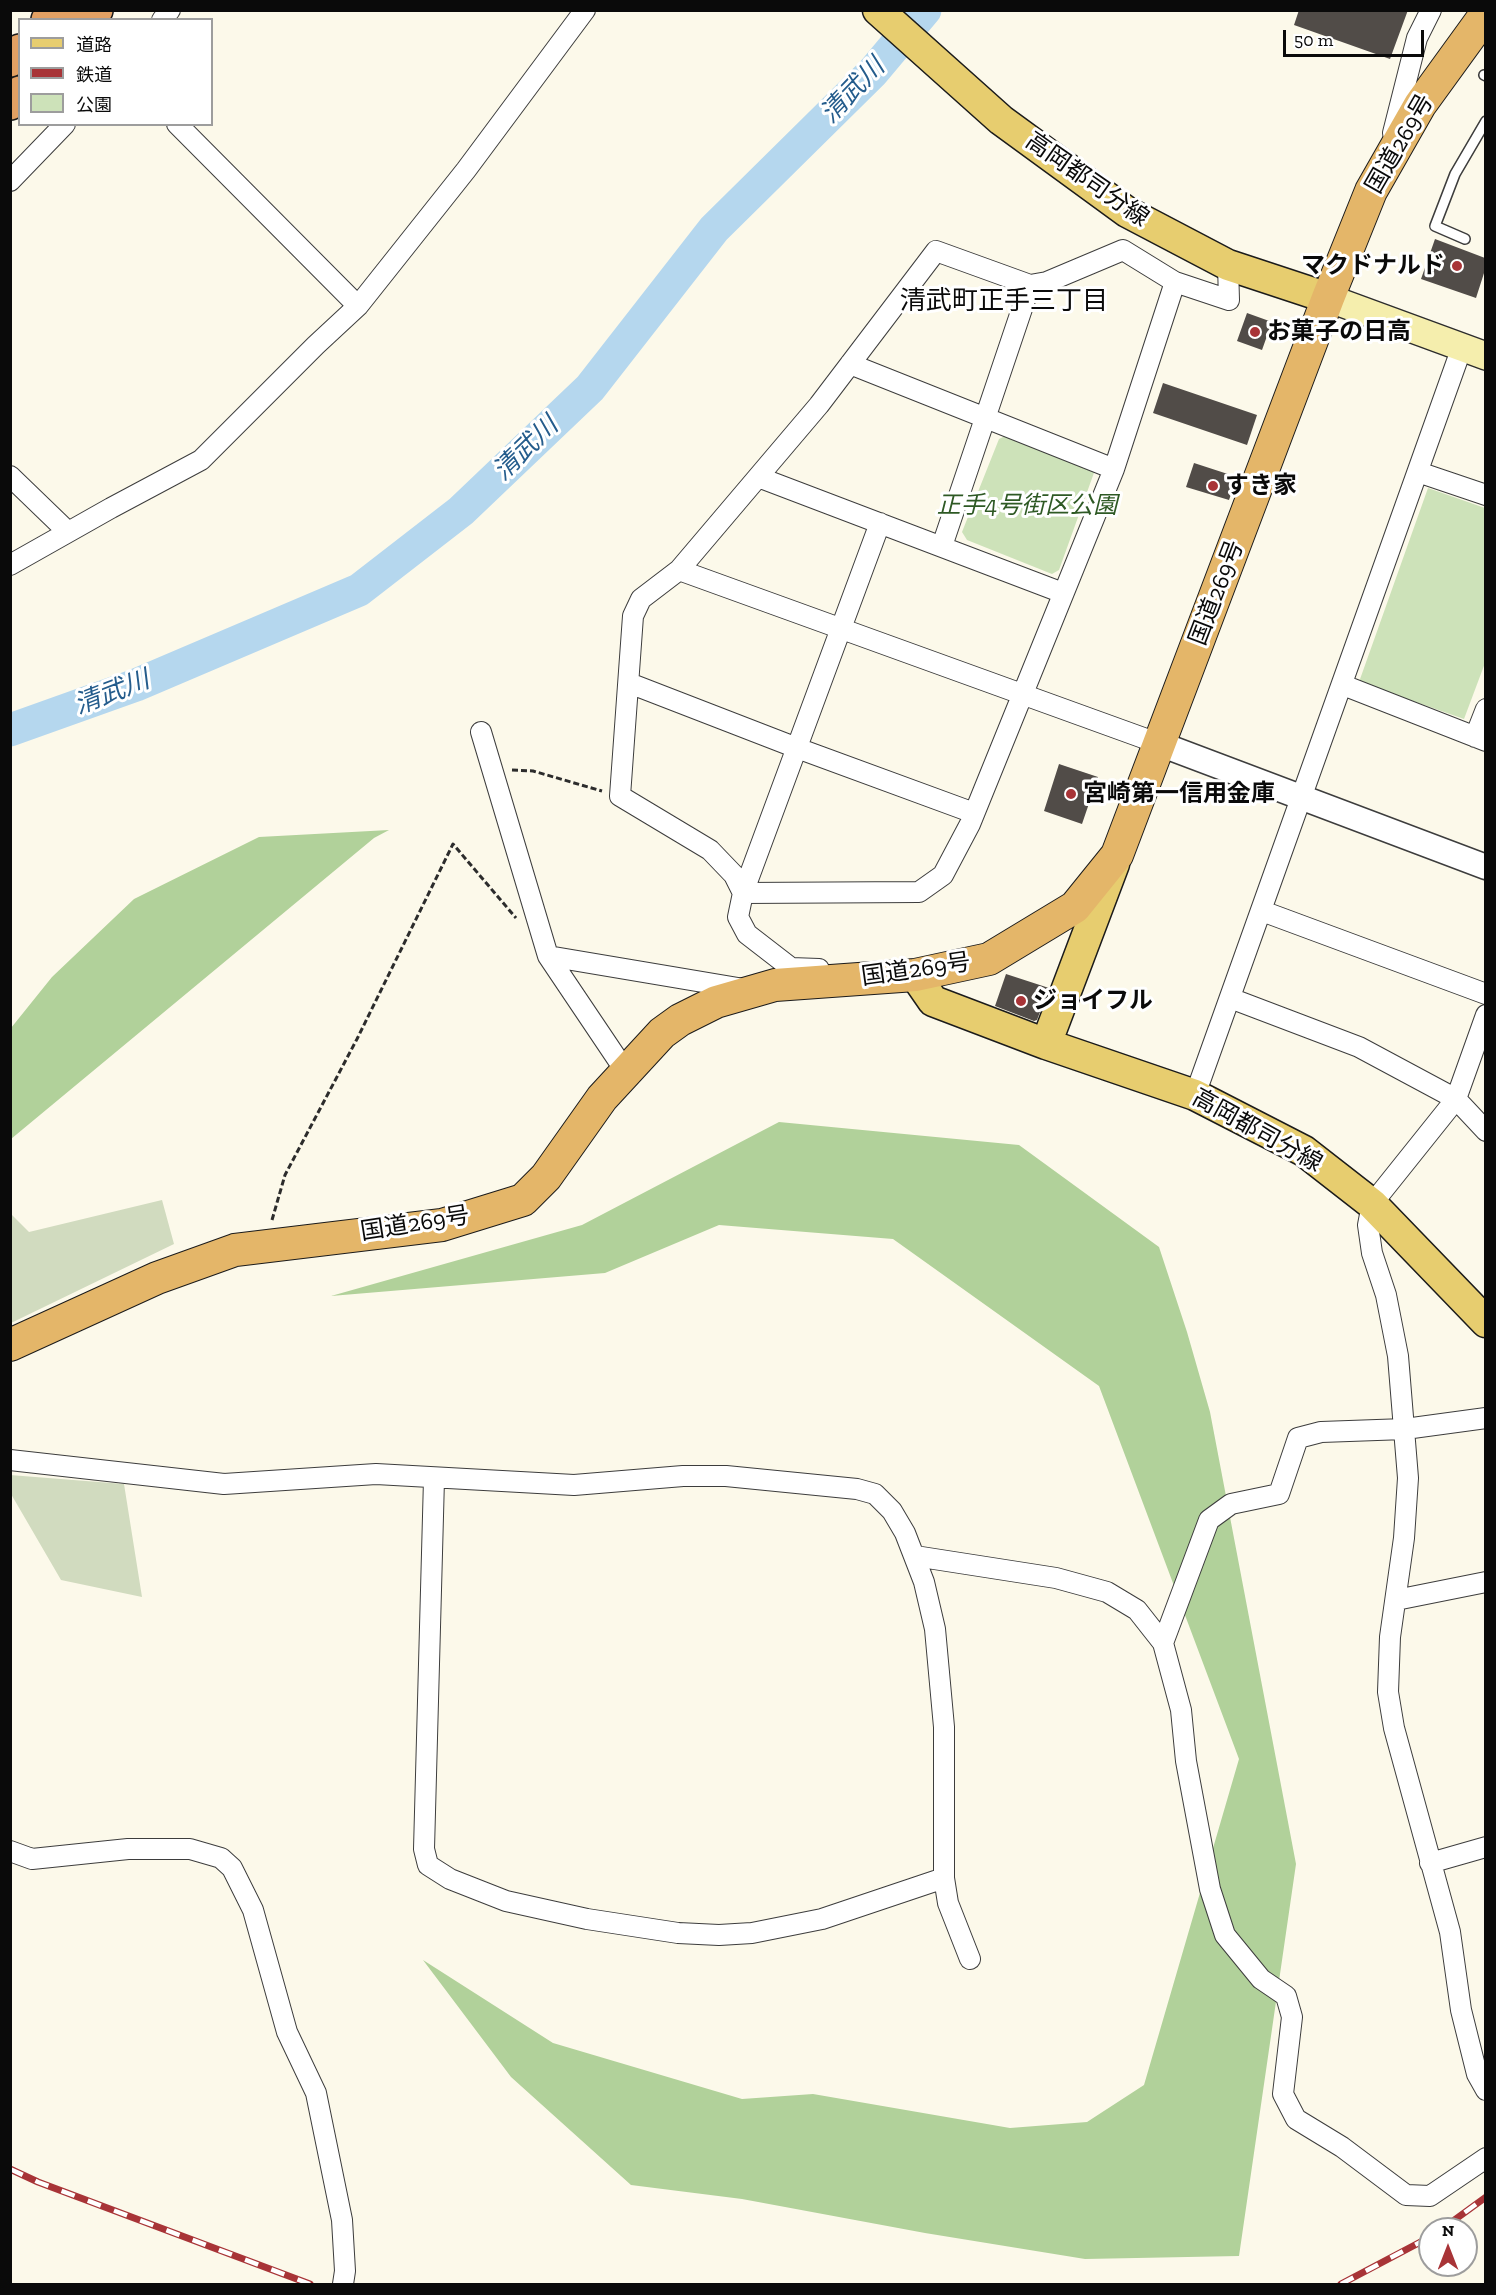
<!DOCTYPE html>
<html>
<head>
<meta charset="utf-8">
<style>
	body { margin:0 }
	#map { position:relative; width:1496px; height:2295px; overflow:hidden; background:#fcf9ea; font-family:"Zilla Slab","Noto Sans JP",serif }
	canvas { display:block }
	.frame { position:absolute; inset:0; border:12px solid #0a0a0a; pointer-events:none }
	.legend { position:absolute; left:18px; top:18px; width:195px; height:108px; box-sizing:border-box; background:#fff; border:2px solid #9d9d9d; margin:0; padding:8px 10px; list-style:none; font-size:18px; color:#0a0a0a }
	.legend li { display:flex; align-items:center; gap:12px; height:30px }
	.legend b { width:30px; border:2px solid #9d9d9d }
	.north { position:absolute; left:1418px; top:2217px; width:60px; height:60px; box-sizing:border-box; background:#fff; border:2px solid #9d9d9d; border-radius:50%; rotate:0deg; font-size:16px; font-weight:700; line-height:24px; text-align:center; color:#0a0a0a }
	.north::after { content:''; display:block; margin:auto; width:21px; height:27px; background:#a83437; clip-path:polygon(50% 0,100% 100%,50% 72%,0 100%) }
	.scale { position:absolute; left:1283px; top:30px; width:141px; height:27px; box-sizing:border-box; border:3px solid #0a0a0a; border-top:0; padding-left:8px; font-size:18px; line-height:21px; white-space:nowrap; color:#0a0a0a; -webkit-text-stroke:4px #fff; paint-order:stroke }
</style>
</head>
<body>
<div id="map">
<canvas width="1496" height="2295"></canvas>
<div class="frame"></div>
<ul class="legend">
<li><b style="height:8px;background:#e7cd6f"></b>道路</li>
<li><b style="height:8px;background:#a83437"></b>鉄道</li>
<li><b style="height:16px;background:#cde2b9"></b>公園</li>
</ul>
<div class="north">N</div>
<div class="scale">50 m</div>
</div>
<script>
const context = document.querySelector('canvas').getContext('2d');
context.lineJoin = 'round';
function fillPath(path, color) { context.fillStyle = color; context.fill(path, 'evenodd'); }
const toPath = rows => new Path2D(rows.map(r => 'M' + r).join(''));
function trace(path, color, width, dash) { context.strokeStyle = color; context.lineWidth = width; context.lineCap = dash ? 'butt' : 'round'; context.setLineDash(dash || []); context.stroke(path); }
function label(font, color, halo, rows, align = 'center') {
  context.font = font + ' "Zilla Slab","Noto Sans JP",serif'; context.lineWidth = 6; context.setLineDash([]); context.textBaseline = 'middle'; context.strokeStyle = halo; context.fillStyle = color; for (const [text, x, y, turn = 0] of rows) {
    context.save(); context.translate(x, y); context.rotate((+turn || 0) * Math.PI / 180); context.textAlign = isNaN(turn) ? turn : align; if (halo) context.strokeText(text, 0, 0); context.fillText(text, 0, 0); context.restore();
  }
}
fillPath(toPath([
	[1005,436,1095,470,1059,570,1052,574,967,540,962,532,999,439],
	[1428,488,1485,508,1485,663,1464,719,1359,682]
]), '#cde2b9');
fillPath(toPath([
	[389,830,374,838,11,1139,11,1028,52,977,134,899,259,837],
	[779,1122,1019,1145,1159,1247,1187,1332,1210,1412,1296,1864,1239,2256,1085,2259,925,2233,742,2199,631,2185,511,2077,423,1960,553,2043,742,2099,813,2094,1010,2128,1087,2122,1144,2085,1239,1759,1099,1386,893,1239,719,1225,605,1273,331,1296,582,1225]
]), '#b1d19a');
fillPath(toPath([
	[162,1200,174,1244,11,1323,11,1214,29,1232],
	[10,1475,124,1484,142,1597,61,1580,11,1494]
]), '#d1dbbf');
trace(toPath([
	[10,730,136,685,359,590,461,511,590,388,714,229,873,72,925,10]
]), '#b5d7ee', 33);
fillPath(toPath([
	[1299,10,1408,10,1390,59,1294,25],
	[1435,239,1485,258,1485,270,1476,298,1421,279],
	[1247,313,1272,322,1262,350,1237,341],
	[1163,383,1257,415,1247,445,1153,413],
	[1194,463,1237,477,1229,500,1186,487],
	[1059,764,1098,777,1082,824,1044,811],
	[1006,974,1049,988,1037,1020,1034,1021,995,1006]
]), '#514c48');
const service = toPath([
	[1484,75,1486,76],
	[1465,239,1435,226,1455,174,1486,121]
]);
const minor = toPath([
	[162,20,170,10],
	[177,124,358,306],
	[1393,133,1417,38,1431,10],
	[10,181,65,124],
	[850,364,1114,469],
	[1418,472,1486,495],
	[10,476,68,532],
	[758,477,1063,593],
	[942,546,1030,285],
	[10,565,111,508,201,460,316,345,358,306,466,170,585,10],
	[679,570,1160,744],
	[629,683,797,748,974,813],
	[1343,685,1486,741],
	[481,732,548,956,744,989],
	[1475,737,1486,709],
	[743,893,734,875,710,850,620,796,633,616,641,599,679,570,819,405,936,251,1030,285,1047,282,1123,250,1175,282],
	[743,893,919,892,943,875,970,824,1114,469,1175,282,1229,300,1228,265],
	[1262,911,1486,994],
	[548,956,626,1072],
	[819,969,791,968,747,934,738,917,743,893,880,523],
	[1230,998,1359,1047,1456,1099,1486,1131],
	[1486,1015,1456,1099,1372,1204,1368,1225,1372,1253,1386,1295,1398,1356,1408,1478,1404,1538,1390,1637,1388,1692,1394,1728,1450,1932,1461,2010,1477,2074,1486,2090],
	[1195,1095,1462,347],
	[10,1460,224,1484,376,1474,574,1485,683,1476,726,1476,857,1489,875,1494,892,1511,905,1533,924,1582,935,1629,944,1727,944,1878,948,1903,970,1959],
	[434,1479,424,1849,428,1865,450,1879,506,1901,587,1919,678,1933,719,1935,752,1933,822,1919,944,1878],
	[915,1556,1056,1578,1107,1592,1137,1610,1163,1643,1181,1710,1186,1761,1210,1889,1225,1935,1261,1979,1286,1996,1292,2017,1283,2094,1296,2119,1342,2147,1406,2195,1430,2196,1486,2158],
	[1396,1600,1486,1582],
	[1163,1643,1209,1520,1231,1504,1279,1494,1298,1438,1321,1432,1405,1429,1486,1418],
	[10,1851,32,1859,128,1849,190,1849,221,1858,232,1868,253,1910,287,2032,316,2093,342,2220,345,2271,343,2284],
	[1430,1863,1486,1847]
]);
const tertiary = toPath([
	[1160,744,1486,867]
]);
const secondary = toPath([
	[1328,298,1486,356]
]);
const primary = toPath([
	[878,10,1001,120,1127,212,1228,265,1328,298],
	[915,975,933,1001,1046,1044,1195,1095,1304,1151,1372,1204,1486,1322],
	[1046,1044,1114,864]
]);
const trunk = toPath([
	[10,1345,157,1278,235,1250,442,1225,523,1200,546,1177,602,1098,662,1033,680,1020,716,1002,775,985,915,975,989,959,1075,907,1117,855,1328,298,1371,191,1420,105,1486,14]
]);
const motorway = toPath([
	[48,20,57,10],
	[87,20,96,10],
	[10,60,20,51],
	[10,103,20,93]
]);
trace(service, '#3d3d3d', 12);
trace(minor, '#3d3d3d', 22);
trace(tertiary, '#3d3d3d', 27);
trace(secondary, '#2c2c2c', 30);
trace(primary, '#1b1b1b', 33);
trace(trunk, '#1b1b1b', 34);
trace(motorway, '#1b1b1b', 36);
trace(toPath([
	[512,770,533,771,602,791],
	[272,1220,285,1175,357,1039,453,844,516,918]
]), '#2c2c2c', 3, [6, 3]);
trace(service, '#fff', 9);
trace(minor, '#fff', 20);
trace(tertiary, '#fff', 24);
trace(secondary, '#f5eead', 27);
trace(primary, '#e7cd6f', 30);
trace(trunk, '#e4b669', 32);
trace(motorway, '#e2a063', 33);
const rail = toPath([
	[10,2169,38,2182,310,2284],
	[1442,2229,1486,2197],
	[1341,2284,1430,2237]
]);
trace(rail, '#a83437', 7);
trace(rail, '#fff', 4.5, [14]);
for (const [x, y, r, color] of [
	[1457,266,6,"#a83437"],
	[1255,332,6,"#a83437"],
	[1213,486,6,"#a83437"],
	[1071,794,6,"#a83437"],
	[1021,1001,6,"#a83437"]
]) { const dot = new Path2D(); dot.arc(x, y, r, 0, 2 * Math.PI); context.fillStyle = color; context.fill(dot); trace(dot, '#fff', 2); }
label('24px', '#0a0a0a', '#fff', [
	["国道269号",1400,144,-60],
	["高岡都司分線",1087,180,35],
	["国道269号",1217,593,-69],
	["国道269号",916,970,-8],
	["高岡都司分線",1257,1131,29],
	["国道269号",415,1224,-9]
]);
label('bold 24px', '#0a0a0a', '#fff', [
	["マクドナルド",1445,266,"right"],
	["お菓子の日高",1267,332],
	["すき家",1225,486],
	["宮崎第一信用金庫",1083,794],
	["ジョイフル",1033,1001]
], 'left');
label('italic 24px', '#2e5924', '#fff', [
	["正手4号街区公園",1027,506]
]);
label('italic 26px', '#245c8c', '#fff', [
	["清武川",853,91,-46],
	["清武川",526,449,-44],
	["清武川",112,693,-21]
]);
label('26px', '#0a0a0a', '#fff', [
	["清武町正手三丁目",1004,302]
]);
</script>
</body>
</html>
